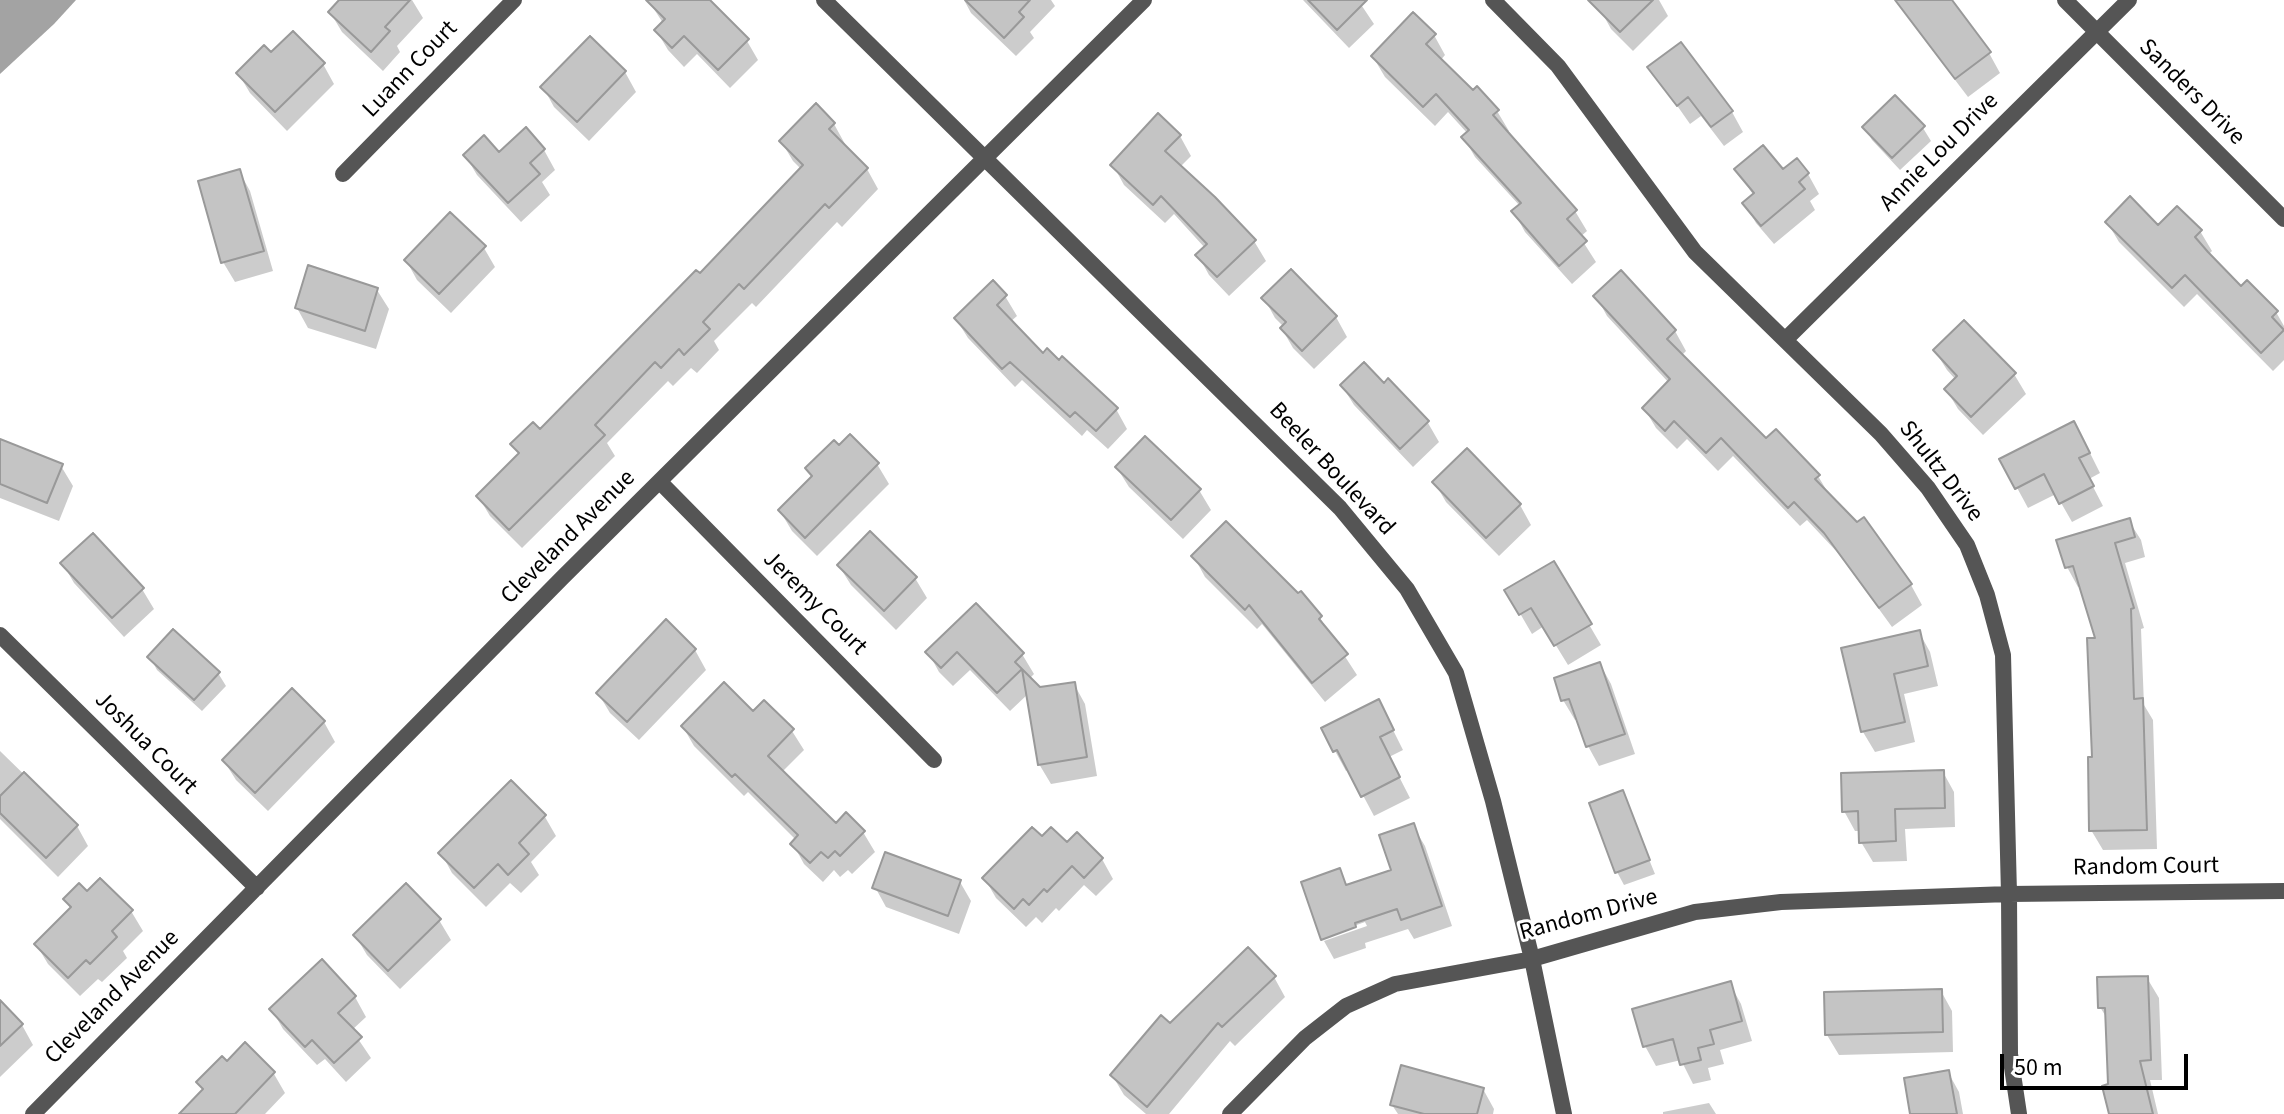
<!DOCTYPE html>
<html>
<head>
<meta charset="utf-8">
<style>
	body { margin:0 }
	#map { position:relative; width:2284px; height:1114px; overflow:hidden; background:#fff; font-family:"Source Sans 3",sans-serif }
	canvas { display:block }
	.scale { position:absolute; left:2000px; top:1054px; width:188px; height:36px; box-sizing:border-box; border:4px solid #000; border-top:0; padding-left:10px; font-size:24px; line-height:28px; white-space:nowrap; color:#000; -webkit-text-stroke:6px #fff; paint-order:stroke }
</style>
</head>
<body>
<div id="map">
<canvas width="2284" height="1114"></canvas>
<div class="scale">50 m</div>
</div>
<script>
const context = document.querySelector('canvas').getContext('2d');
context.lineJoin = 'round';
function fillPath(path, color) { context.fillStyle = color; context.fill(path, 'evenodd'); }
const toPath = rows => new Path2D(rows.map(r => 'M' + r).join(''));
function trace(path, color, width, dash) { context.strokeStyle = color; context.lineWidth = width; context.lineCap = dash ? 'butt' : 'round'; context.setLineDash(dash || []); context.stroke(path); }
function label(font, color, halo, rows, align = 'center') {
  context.font = font + ' "Source Sans 3",sans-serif'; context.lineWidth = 6; context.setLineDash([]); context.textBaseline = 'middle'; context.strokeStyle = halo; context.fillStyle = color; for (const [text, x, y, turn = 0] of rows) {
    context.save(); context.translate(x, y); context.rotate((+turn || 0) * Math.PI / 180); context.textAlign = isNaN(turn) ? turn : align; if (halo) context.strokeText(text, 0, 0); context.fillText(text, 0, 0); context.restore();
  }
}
fillPath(toPath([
	[0,0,76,0,54,24,0,74]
]), '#a3a3a3');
fillPath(toPath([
	[342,0,412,0,423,18,397,46,400,52,383,71,342,32,330,12],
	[648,0,707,0,747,41,758,60,730,88,697,54,684,67,668,50,656,30,663,23],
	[964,0,1051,0,1055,6,1030,32,1034,38,1016,56,971,13],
	[1303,0,1358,0,1374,24,1349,48],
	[1595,0,1659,0,1668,16,1633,51,1611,29],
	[1903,0,1949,0,1989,53,2000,73,1968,97,1911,22,1900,2],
	[1434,35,1445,55,1440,61,1473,93,1497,111,1509,131,1506,133,1575,211,1587,231,1580,237,1596,262,1572,284,1525,232,1514,212,1520,206,1475,157,1464,138,1468,134,1448,112,1435,126,1385,77,1373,57],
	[323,64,334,84,287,131,250,93,238,73],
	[1650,67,1732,112,1743,132,1724,146,1701,116,1690,124],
	[625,72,636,92,589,141,554,107,543,87],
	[1895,98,1923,128,1931,141,1900,170,1872,140,1865,127],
	[834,124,845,144,843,146,867,169,878,189,842,227,837,222,756,307,752,303,714,341,719,350,697,373,691,368,673,386,668,381,607,443,615,456,522,548,490,516,478,496,519,455,513,444,540,432,700,276,801,169,793,161,781,141],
	[1180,136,1191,156,1180,167,1254,241,1266,261,1229,296,1209,275,1198,255,1205,248,1174,214,1165,223,1124,185,1113,165],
	[544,150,555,170,542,182,550,195,521,222,477,175,465,155],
	[1737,170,1808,174,1819,194,1810,201,1815,210,1774,244,1756,223,1745,204,1754,196],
	[239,171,250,191,273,271,235,282,223,262],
	[2107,222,2200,231,2212,251,2208,255,2240,289,2276,312,2284,326,2284,360,2273,371,2197,294,2184,307,2119,242],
	[484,248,495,267,451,313,417,280,406,260],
	[377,290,389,309,376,349,308,328,297,308],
	[1005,296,1017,316,1010,322,1043,356,1116,409,1127,429,1108,449,1087,430,1082,436,1022,380,1015,387,968,338,956,319],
	[1596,296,1675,331,1686,351,1681,356,1766,441,1818,476,1830,496,1911,585,1922,605,1892,627,1838,553,1807,520,1800,526,1733,456,1718,471,1687,439,1677,449,1656,428,1644,408,1669,383,1607,316],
	[1264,298,1336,317,1347,337,1314,369,1293,348,1282,329,1284,327,1275,318],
	[1935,351,2014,374,2026,394,1983,435,1958,409,1946,389,1956,380,1947,370],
	[1388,381,1428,423,1439,442,1413,467,1354,405,1342,386,1383,386],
	[0,441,61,466,73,486,59,521,0,498],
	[2085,443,2100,473,2089,479,2103,506,2072,522,2056,494,2028,508,2002,460],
	[877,464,889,484,817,556,792,531,780,511,813,478,808,469],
	[1117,468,1199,490,1211,510,1183,539,1129,487],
	[1435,483,1520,505,1531,525,1499,556,1446,502],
	[2129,521,2141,540,2145,557,2125,563,2144,628,2141,629,2144,705,2153,720,2157,849,2103,850,2091,830,2097,640,2081,586,2078,587,2067,567],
	[1194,557,1320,618,1357,675,1325,702,1262,624,1257,629,1205,577],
	[1553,563,1601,645,1568,665,1544,626,1532,634,1507,591],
	[63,564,142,589,154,609,124,637,74,583],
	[839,566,915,578,927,598,896,630,851,585],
	[976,606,1022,654,1034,674,1029,679,1040,689,1074,684,1085,704,1097,776,1051,784,1039,764,1028,694,1010,711,970,670,953,686,939,672,928,652],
	[1919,632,1930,652,1938,686,1904,694,1915,742,1875,752,1863,732,1844,650],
	[695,650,706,670,639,740,610,713,598,693],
	[150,657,218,673,226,686,202,711,157,670],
	[1600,664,1611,684,1635,754,1599,766,1588,746,1578,719,1575,720,1563,700],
	[753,714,792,731,804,750,782,772,836,826,863,832,875,852,852,874,848,870,840,877,834,870,823,882,804,864,793,844,796,840,748,792,744,796,694,746,683,727],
	[324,722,335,742,268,811,236,780,224,761],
	[1389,722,1403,750,1389,757,1410,798,1374,816,1349,769,1346,771,1335,751],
	[0,751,77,826,88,846,58,877,0,819],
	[1943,772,1954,792,1955,827,1905,829,1907,861,1873,862,1861,842,1861,831,1855,831,1844,811],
	[511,783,545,817,556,836,531,862,539,875,521,893,510,883,486,907,452,873,441,853],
	[1622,793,1655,874,1624,885,1617,872],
	[1413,826,1425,846,1452,926,1414,939,1408,929,1365,943,1366,948,1334,959,1324,941,1367,926,1365,922,1323,937,1323,940,1303,883,1339,871,1348,886,1393,871],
	[1042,839,1067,845,1102,859,1113,879,1096,896,1084,885,1059,911,1056,908,1042,923,1036,917,1026,927,996,898,985,879],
	[960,882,971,901,959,934,886,907,875,887],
	[87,894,131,911,143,931,123,951,127,958,102,982,98,979,80,996,48,964,36,944,71,910,65,899],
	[439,920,451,940,400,989,367,955,355,935],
	[1274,977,1285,997,1235,1046,1230,1041,1169,1114,1146,1114,1124,1095,1112,1075,1170,1025],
	[2147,978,2159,998,2162,1080,2150,1080,2158,1114,2111,1114,2108,1020,2100,1007],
	[1730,984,1741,1004,1752,1041,1720,1050,1724,1064,1708,1068,1711,1080,1693,1084,1681,1060,1656,1066,1645,1046],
	[1941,991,1952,1011,1953,1052,1839,1055,1827,1035],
	[355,997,366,1017,352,1030,371,1058,346,1082,325,1059,317,1065,283,1029,272,1010],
	[0,1003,22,1025,33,1045,0,1077],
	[245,1045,274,1074,285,1093,265,1114,182,1114,204,1091,198,1082,227,1064],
	[1948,1072,1959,1092,1963,1114,1912,1114],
	[1483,1089,1494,1109,1493,1114,1398,1114,1392,1105],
	[1709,1103,1716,1114,1663,1114,1663,1112]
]), '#0003');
const building = toPath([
	[339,0,410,0,385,27,390,31,371,52,328,12,339,0],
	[646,0,710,0,749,39,718,70,684,36,672,48,654,30,665,19,646,0],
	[965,0,1030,0,1019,12,1024,17,1004,38,965,0],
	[1308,0,1367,0,1337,30,1308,0],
	[1588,0,1653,0,1620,32,1588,0],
	[1895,0,1952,0,1991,52,1955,79,1895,0],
	[1413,12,1436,34,1426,44,1473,90,1477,86,1499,110,1493,115,1577,210,1567,219,1587,241,1559,266,1511,211,1521,203,1461,137,1469,130,1436,94,1423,107,1371,56,1413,12],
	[293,31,325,63,275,112,236,73,264,45,271,52,293,31],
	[590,36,626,71,577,122,540,87,590,36],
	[1681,42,1733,111,1711,127,1688,97,1677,106,1647,67,1681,42],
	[1895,95,1925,126,1892,158,1862,127,1895,95],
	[816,103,835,123,829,129,868,168,829,208,825,204,744,289,739,284,703,322,710,329,684,355,679,349,661,368,655,362,595,425,605,435,509,530,476,496,519,453,510,444,533,422,540,429,696,270,700,273,803,165,779,141,816,103],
	[1158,113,1181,135,1165,151,1215,197,1256,240,1217,277,1195,255,1207,244,1161,196,1153,205,1110,165,1158,113],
	[526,127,545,149,530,163,540,174,508,203,463,155,484,135,499,152,526,127],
	[1763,145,1783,169,1797,158,1809,173,1799,182,1805,189,1761,226,1742,203,1754,193,1734,169,1763,145],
	[240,169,264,251,221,263,198,181,240,169],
	[2130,196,2158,225,2177,206,2202,230,2195,237,2208,252,2241,286,2247,280,2278,311,2272,317,2284,330,2261,353,2185,275,2172,288,2105,222,2130,196],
	[450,212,486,246,439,294,404,260,450,212],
	[308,265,378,288,365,331,295,308,308,265],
	[1291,269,1337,316,1302,351,1280,328,1286,322,1261,298,1291,269],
	[1621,270,1676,330,1667,339,1766,438,1776,429,1820,475,1815,479,1857,522,1864,517,1912,584,1879,608,1824,533,1794,502,1788,508,1721,438,1706,453,1674,421,1665,431,1642,408,1670,379,1593,296,1621,270],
	[993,280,1007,295,997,305,1043,353,1047,348,1059,360,1062,356,1118,408,1096,431,1075,412,1070,417,1010,362,1002,369,954,318,993,280],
	[1964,320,2016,373,1971,417,1944,389,1957,376,1933,350,1964,320],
	[1364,362,1384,383,1388,378,1429,421,1400,449,1340,385,1364,362],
	[2074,421,2090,453,2079,458,2094,486,2059,504,2044,474,2015,489,1999,459,2074,421],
	[850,434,879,463,805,538,778,510,812,476,805,468,834,440,839,445,850,434],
	[1145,436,1201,489,1171,520,1115,467,1145,436],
	[0,439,63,464,47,503,0,484,0,439],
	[1467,448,1521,504,1486,538,1432,482,1467,448],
	[2130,518,2135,537,2115,543,2134,608,2131,609,2134,699,2143,698,2147,830,2089,831,2088,757,2092,757,2087,638,2095,638,2073,566,2065,568,2056,540,2130,518],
	[1226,521,1298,593,1301,591,1322,616,1319,619,1348,654,1312,683,1249,605,1245,610,1191,556,1226,521],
	[870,531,917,577,884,611,837,565,870,531],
	[93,533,144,588,112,618,60,563,93,533],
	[1554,561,1592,624,1554,646,1531,608,1519,615,1504,590,1554,561],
	[976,603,1024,653,1015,662,1040,687,1075,682,1087,757,1038,765,1022,669,997,693,957,652,941,668,925,652,976,603],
	[666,619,696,649,627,722,596,693,666,619],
	[173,629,220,672,194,700,147,657,173,629],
	[1920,630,1928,666,1894,674,1905,722,1861,732,1841,648,1920,630],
	[1600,662,1625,734,1586,747,1569,699,1561,701,1554,678,1600,662],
	[724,682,753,711,764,700,794,729,768,756,836,823,846,812,865,831,840,856,835,851,828,858,821,852,810,863,790,844,798,835,735,774,732,777,681,726,724,682],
	[292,688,325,721,255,793,222,760,292,688],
	[1379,699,1394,730,1380,737,1400,777,1361,797,1337,750,1333,752,1321,728,1379,699],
	[1944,770,1945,808,1895,809,1896,841,1859,843,1858,811,1842,812,1841,773,1944,770],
	[24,772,78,825,46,858,0,813,0,796,24,772],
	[511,780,546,815,519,843,529,854,508,875,498,864,474,888,438,853,511,780],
	[1623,790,1650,860,1615,873,1589,803,1623,790],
	[1414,823,1442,906,1401,920,1397,909,1355,923,1356,927,1321,940,1301,882,1340,868,1346,885,1391,870,1379,835,1414,823],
	[1032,827,1042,836,1051,827,1067,842,1077,832,1103,858,1084,878,1072,866,1047,892,1044,889,1029,905,1023,899,1014,909,982,878,1032,827],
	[885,852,961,880,948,916,872,888,885,852],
	[100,878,133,910,112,931,117,937,90,964,86,960,68,978,34,944,71,907,63,899,79,883,87,891,100,878],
	[406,883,441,919,388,971,353,935,406,883],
	[1248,947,1276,976,1222,1027,1218,1023,1147,1107,1110,1075,1161,1015,1170,1023,1248,947],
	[322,959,356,996,338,1013,362,1037,334,1063,312,1040,305,1047,269,1009,322,959],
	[2148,976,2151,1060,2140,1061,2153,1114,2109,1114,2102,1086,2108,1084,2105,1008,2098,1008,2097,977,2148,976],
	[1731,981,1742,1021,1710,1030,1714,1044,1698,1048,1701,1060,1680,1065,1673,1039,1643,1047,1632,1009,1731,981],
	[1942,989,1943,1032,1825,1035,1824,992,1942,989],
	[0,1000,23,1024,0,1046,0,1000],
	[245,1042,275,1072,235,1114,179,1114,203,1089,196,1082,222,1056,227,1061,245,1042],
	[1401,1065,1484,1088,1477,1114,1424,1114,1390,1105,1401,1065],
	[1949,1070,1957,1114,1910,1114,1904,1078,1949,1070]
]);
fillPath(building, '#c4c4c4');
trace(building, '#999', 2);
trace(toPath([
	[824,0,1340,508,1407,589,1456,673,1493,801,1532,959,1564,1114],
	[1493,0,1558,66,1695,252,1881,434,1928,488,1967,545,1987,595,2003,655,2009,894,2010,1054,2019,1114],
	[2065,0,2284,219],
	[343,174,514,0],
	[1785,340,2129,0],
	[660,482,934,760],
	[0,635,257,888],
	[33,1114,563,577,1144,0],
	[1230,1114,1305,1038,1346,1006,1395,984,1532,959,1695,912,1781,902,2009,894,2284,891]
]), '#555', 16);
label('24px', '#000', '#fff', [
	["Luann Court",411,70,-46],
	["Sanders Drive",2191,93,45],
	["Annie Lou Drive",1940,153,-45],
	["Beeler Boulevard",1331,470,47],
	["Shultz Drive",1940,472,52],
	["Cleveland Avenue",569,538,-45],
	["Jeremy Court",814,604,45],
	["Joshua Court",145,744,45],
	["Random Court",2146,868,-1],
	["Random Drive",1589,916,-15],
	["Cleveland Avenue",113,998,-45]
]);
</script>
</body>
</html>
